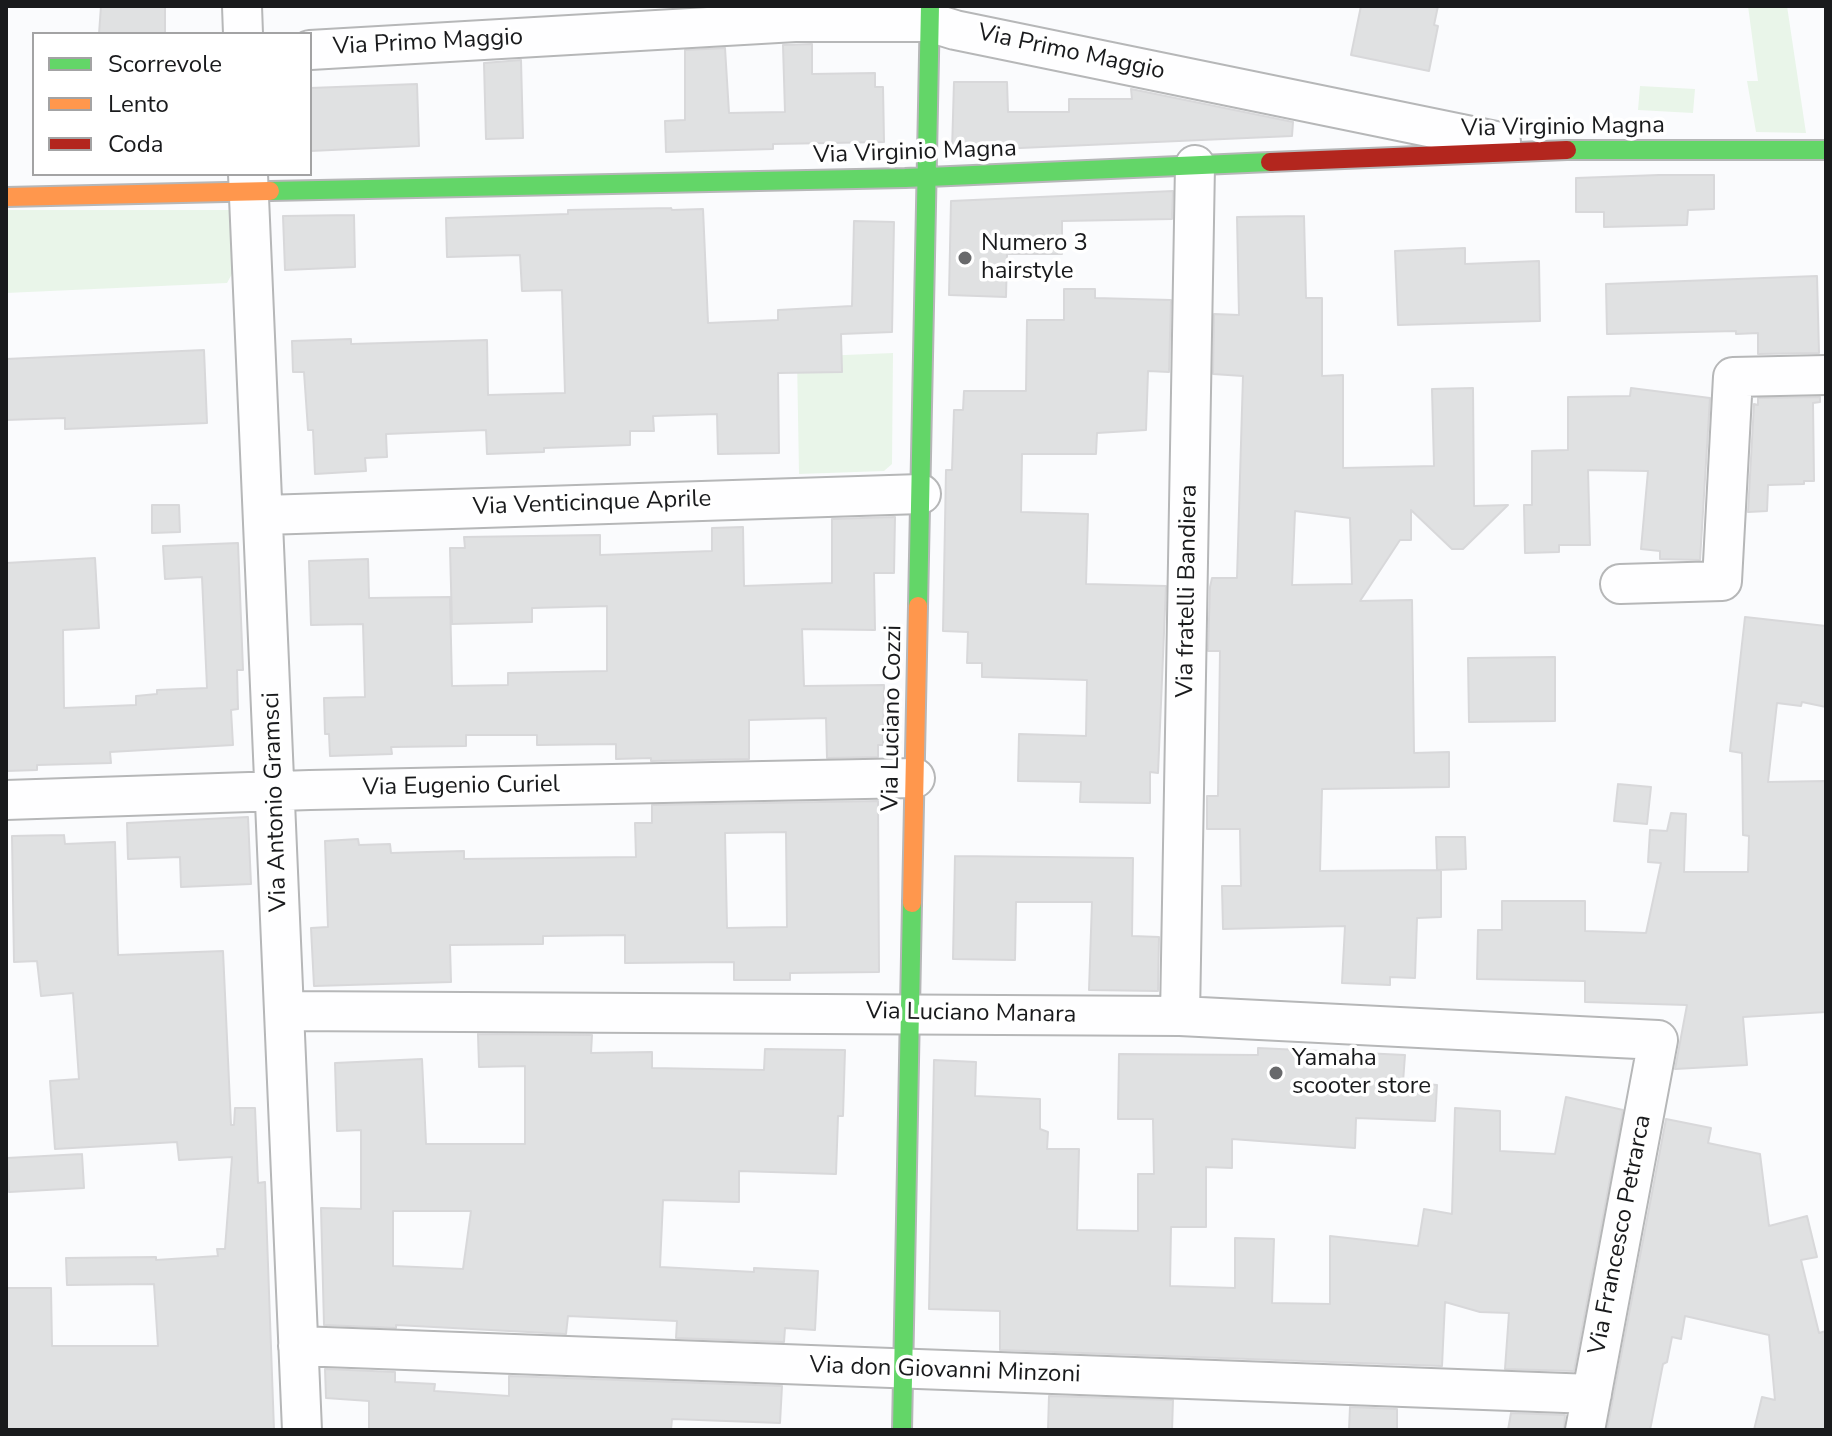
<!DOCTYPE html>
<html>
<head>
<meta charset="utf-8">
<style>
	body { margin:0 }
	#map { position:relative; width:1832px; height:1436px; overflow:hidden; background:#fafbfd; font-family:"Nunito Sans",sans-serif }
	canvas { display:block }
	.frame { position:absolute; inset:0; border:8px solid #191a1c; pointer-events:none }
	.legend { position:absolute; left:32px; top:32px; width:280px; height:144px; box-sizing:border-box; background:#fff; border:2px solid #a3a3a4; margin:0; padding:10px 14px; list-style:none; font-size:24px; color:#191a1c }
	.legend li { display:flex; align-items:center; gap:16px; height:40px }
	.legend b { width:40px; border:2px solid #a3a3a4 }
</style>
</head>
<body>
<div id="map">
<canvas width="1832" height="1436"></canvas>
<div class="frame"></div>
<ul class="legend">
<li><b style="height:10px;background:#63d668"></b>Scorrevole</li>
<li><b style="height:10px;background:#ff974d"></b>Lento</li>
<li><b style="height:10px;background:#b3261e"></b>Coda</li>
</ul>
</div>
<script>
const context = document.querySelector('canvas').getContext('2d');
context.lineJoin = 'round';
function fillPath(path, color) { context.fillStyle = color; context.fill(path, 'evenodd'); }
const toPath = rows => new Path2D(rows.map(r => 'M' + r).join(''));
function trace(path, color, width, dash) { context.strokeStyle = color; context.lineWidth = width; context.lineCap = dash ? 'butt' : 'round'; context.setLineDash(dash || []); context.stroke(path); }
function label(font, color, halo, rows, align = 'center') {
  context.font = font + ' "Nunito Sans",sans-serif'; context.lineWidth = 7; context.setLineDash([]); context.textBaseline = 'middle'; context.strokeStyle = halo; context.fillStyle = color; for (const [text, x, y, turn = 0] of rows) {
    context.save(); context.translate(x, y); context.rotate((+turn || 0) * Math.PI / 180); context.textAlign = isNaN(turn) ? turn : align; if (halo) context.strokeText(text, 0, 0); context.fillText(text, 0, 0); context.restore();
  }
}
fillPath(toPath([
	[1748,6,1787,6,1806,133,1756,132,1747,81,1758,81],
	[1640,86,1695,89,1693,113,1638,110],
	[6,210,230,210,232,274,227,283,6,293],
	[893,353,892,464,884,471,799,474,797,357]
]), '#e9f5e9');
const building = toPath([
	[101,6,165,6,165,34,99,34,101,6],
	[1361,6,1438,6,1434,25,1438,26,1429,71,1351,55,1361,6],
	[812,44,812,74,875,73,875,87,883,87,884,142,773,144,773,149,666,152,665,121,685,120,685,50,725,48,729,113,785,112,783,45,812,44],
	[521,60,523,138,486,139,484,63,521,60],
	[954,82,1007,82,1008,112,1069,112,1069,99,1132,99,1131,89,1293,122,1292,136,952,151,954,82],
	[417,84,419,146,310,151,310,88,417,84],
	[1659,175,1714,175,1714,209,1688,210,1687,225,1604,227,1604,212,1576,212,1576,178,1659,175],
	[1173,191,1172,219,1062,221,1062,254,1007,254,1006,297,949,295,951,201,1173,191],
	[671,208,672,210,703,209,708,323,778,320,778,310,852,306,854,221,894,222,892,332,841,334,842,372,778,373,779,453,718,454,717,414,653,416,654,431,630,431,630,445,544,448,544,452,487,454,486,430,386,434,387,457,365,458,366,471,315,474,313,430,308,430,304,372,293,372,292,341,351,339,351,344,487,340,488,395,565,393,562,290,522,291,520,255,447,257,446,218,568,214,568,210,671,208],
	[354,215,355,267,285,270,283,216,354,215],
	[1304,216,1306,298,1322,298,1322,376,1343,375,1343,468,1434,466,1432,389,1473,388,1474,506,1508,505,1463,549,1452,549,1411,510,1411,540,1400,540,1360,601,1412,600,1414,753,1449,752,1449,787,1322,789,1320,871,1441,870,1441,917,1417,918,1415,978,1390,977,1390,985,1342,983,1345,926,1223,929,1222,886,1241,886,1240,829,1207,829,1207,796,1218,796,1220,651,1208,651,1210,587,1212,578,1237,578,1243,376,1213,374,1214,314,1239,315,1237,217,1304,216],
	[1295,511,1350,518,1352,584,1292,585,1295,511],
	[1465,248,1465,264,1539,261,1540,321,1398,325,1395,251,1465,248],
	[1817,276,1819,353,1758,354,1758,333,1736,334,1736,331,1607,334,1606,284,1817,276],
	[1064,289,1095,289,1095,298,1171,300,1169,372,1148,371,1146,430,1097,433,1096,454,1022,454,1021,512,1088,514,1086,584,1166,586,1158,773,1150,772,1150,803,1080,802,1081,782,1018,781,1019,734,1086,736,1087,680,982,677,982,663,967,663,968,632,943,631,946,470,952,470,954,410,963,410,964,391,1026,391,1027,320,1064,320,1064,289],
	[204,350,207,423,65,429,65,418,6,420,6,359,204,350],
	[1631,388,1710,398,1700,560,1660,559,1660,551,1641,549,1648,471,1588,470,1590,545,1559,545,1559,552,1525,553,1524,505,1532,505,1532,451,1568,450,1568,397,1630,396,1631,388],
	[1820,397,1820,402,1813,403,1814,481,1804,481,1804,484,1768,485,1767,511,1748,512,1754,404,1758,405,1758,398,1820,397],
	[152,505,179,505,180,532,152,533,152,505],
	[895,517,894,573,874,573,875,630,802,629,804,686,884,685,883,745,878,745,878,757,827,758,826,718,749,720,749,759,651,761,651,758,616,759,616,744,537,745,537,735,466,735,466,746,391,747,392,754,330,756,329,734,325,734,324,698,365,697,363,624,311,625,309,561,368,559,369,598,450,597,452,686,508,685,508,673,607,671,607,606,532,608,532,622,452,624,450,548,465,548,464,537,600,535,600,555,712,551,712,528,743,527,744,586,832,583,832,519,895,517],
	[238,543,243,670,237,670,238,709,231,710,233,745,110,752,111,763,37,765,37,770,6,771,6,563,95,558,99,628,63,630,64,708,136,705,136,696,157,694,157,690,207,688,202,577,165,579,163,546,238,543],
	[1745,617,1826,626,1826,707,1802,702,1801,706,1777,703,1768,782,1826,781,1826,1012,1743,1017,1747,1065,1675,1069,1687,1005,1585,1002,1585,981,1477,979,1478,930,1502,930,1502,901,1585,901,1585,931,1646,933,1661,863,1648,862,1650,830,1667,831,1671,813,1686,814,1684,872,1748,872,1749,836,1743,835,1742,753,1730,751,1745,617],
	[1555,657,1555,721,1469,722,1468,658,1555,657],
	[1618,784,1651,787,1647,824,1614,821,1618,784],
	[878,801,879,972,790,973,790,980,734,980,734,962,625,963,625,935,543,936,543,944,450,945,451,982,314,986,311,928,328,927,325,841,358,839,359,845,390,844,391,853,464,851,464,859,636,857,635,823,652,823,652,805,878,801],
	[786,832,787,927,727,928,725,833,786,832],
	[248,817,251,884,181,887,180,857,128,859,127,823,248,817],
	[64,835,65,844,115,842,118,955,223,951,231,1125,234,1125,235,1108,255,1108,258,1183,265,1182,274,1430,6,1430,6,1288,51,1288,52,1346,158,1346,154,1284,67,1285,66,1258,156,1257,156,1260,218,1256,217,1249,225,1249,232,1157,179,1160,177,1142,55,1149,50,1081,79,1079,73,993,41,996,37,961,14,962,12,836,64,835],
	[1436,837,1465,837,1466,869,1437,870,1436,837],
	[955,856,1133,858,1132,936,1159,937,1158,991,1089,990,1092,902,1016,902,1015,960,953,959,955,856],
	[478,1034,592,1035,591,1053,652,1052,652,1068,764,1070,765,1049,845,1050,843,1116,838,1116,836,1174,739,1171,739,1202,663,1200,660,1267,754,1272,754,1268,818,1271,815,1330,785,1328,784,1342,676,1338,677,1321,568,1316,566,1334,396,1325,396,1328,324,1325,321,1208,361,1209,361,1130,337,1131,335,1063,422,1059,426,1144,525,1144,525,1066,479,1067,478,1034],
	[393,1211,471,1211,463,1269,393,1266,393,1211],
	[1258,1048,1405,1055,1403,1082,1437,1085,1435,1121,1356,1118,1355,1148,1232,1139,1232,1168,1206,1167,1206,1227,1171,1227,1170,1286,1235,1288,1235,1238,1274,1239,1272,1303,1330,1304,1330,1236,1418,1246,1424,1209,1452,1214,1455,1108,1500,1111,1500,1151,1555,1154,1566,1097,1623,1110,1574,1371,1505,1369,1509,1313,1480,1312,1445,1302,1442,1366,1000,1350,1000,1311,929,1309,934,1060,976,1062,975,1096,1040,1099,1040,1129,1048,1132,1047,1149,1079,1149,1077,1230,1138,1231,1138,1174,1154,1174,1153,1119,1118,1119,1119,1054,1258,1055,1258,1048],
	[1666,1119,1711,1128,1708,1143,1760,1154,1769,1226,1807,1216,1817,1257,1801,1260,1819,1333,1826,1331,1826,1430,1754,1430,1762,1397,1775,1400,1769,1335,1685,1316,1681,1339,1672,1337,1667,1362,1663,1364,1650,1430,1607,1430,1666,1119],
	[82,1154,84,1188,9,1192,7,1158,82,1154],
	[325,1369,395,1372,395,1382,435,1384,434,1391,509,1396,509,1376,782,1386,780,1423,672,1419,671,1430,369,1430,369,1401,326,1398,325,1369],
	[1049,1396,1173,1400,1172,1430,1048,1430,1049,1396],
	[1350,1407,1397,1409,1397,1430,1349,1430,1350,1407],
	[1511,1413,1565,1415,1564,1430,1508,1430,1511,1413]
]);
fillPath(building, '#e0e1e2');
trace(building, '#d8d8da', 2);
const street = toPath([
	[242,6,243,34],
	[310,50,795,22,929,22,955,30,1501,142],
	[248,174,302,1430],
	[264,515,921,494],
	[1620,584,1722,581,1733,377,1826,375],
	[6,800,310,790,915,778],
	[284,1011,1180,1016,1658,1040,1585,1430],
	[1180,1016,1195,165],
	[298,1346,1592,1394]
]);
const fast = toPath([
	[1567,150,1826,150],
	[270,191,905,178,1270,162],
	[918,606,930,6],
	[902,1430,912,903]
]);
const slow = toPath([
	[6,197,270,191],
	[912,903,918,606]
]);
const jam = toPath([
	[1270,162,1567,150]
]);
trace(street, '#b6b7b8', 42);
trace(fast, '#b6b7b8', 22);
trace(slow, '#b6b7b8', 22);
trace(jam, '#b6b7b8', 22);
trace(street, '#fefeff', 38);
trace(fast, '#63d668', 18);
trace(slow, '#ff974d', 18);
trace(jam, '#b3261e', 18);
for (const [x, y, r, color] of [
	[965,258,8,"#68696b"],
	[1276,1073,8,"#68696b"]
]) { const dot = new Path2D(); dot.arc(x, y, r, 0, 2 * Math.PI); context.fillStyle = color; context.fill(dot); trace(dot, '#fff', 3); }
label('24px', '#191a1c', '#fff', [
	["Via Primo Maggio",428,43,-3],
	["Via Primo Maggio",1071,53,12],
	["Via Virginio Magna",1563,128,-1],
	["Via Virginio Magna",915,153,-2],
	["Via Venticinque Aprile",592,504,-2],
	["Via fratelli Bandiera",1188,591,-89],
	["Via Luciano Cozzi",893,718,-89],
	["Via Eugenio Curiel",461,787,-1],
	["Via Antonio Gramsci",276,802,-92],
	["Via Luciano Manara",971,1014,1],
	["Via Francesco Petrarca",1621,1235,-79],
	["Via don Giovanni Minzoni",945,1371,2]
]);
label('24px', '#191a1c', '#fff', [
	["Numero 3",981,244],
	["hairstyle",981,272],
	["Yamaha",1292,1059],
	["scooter store",1292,1087]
], 'left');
</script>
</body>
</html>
